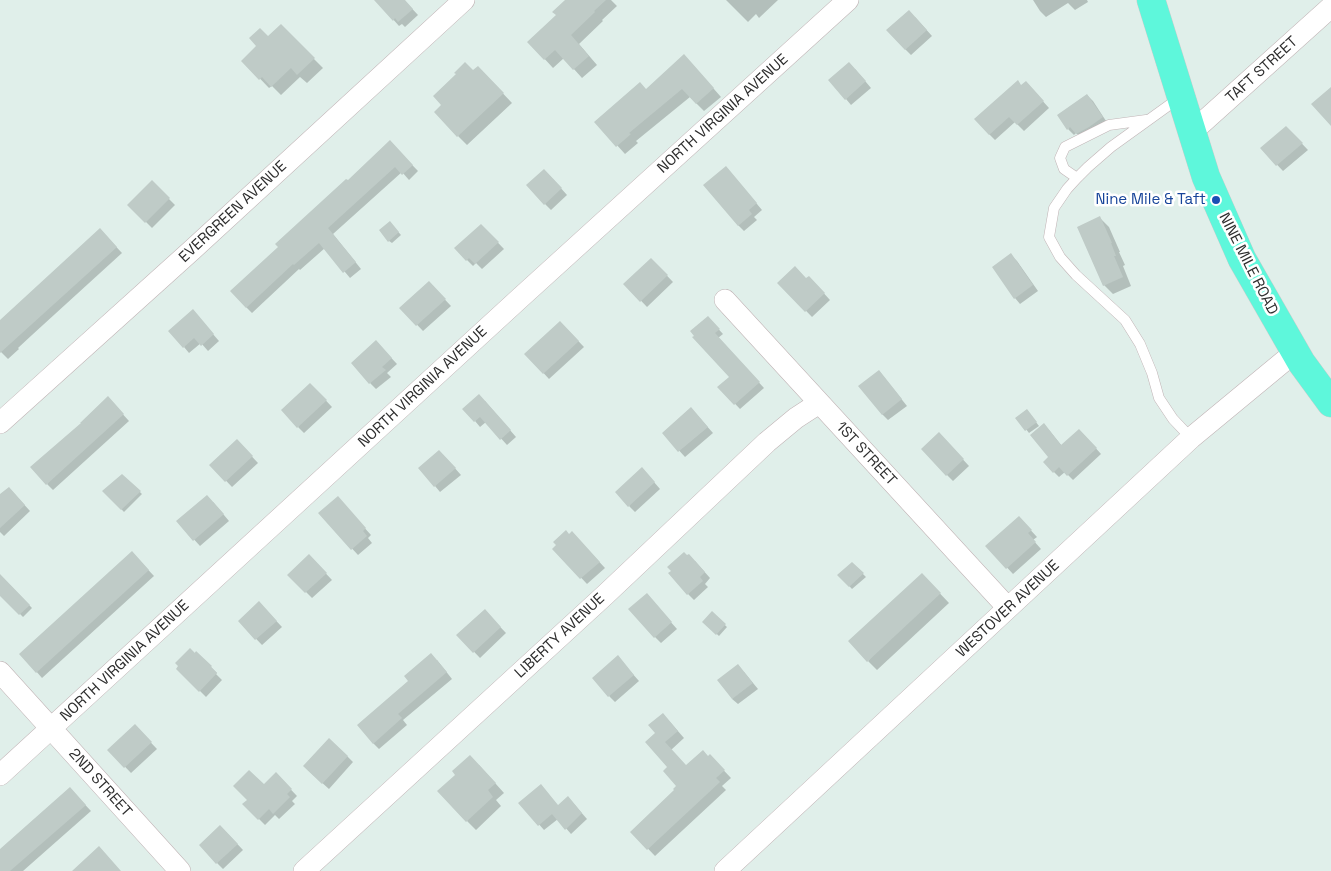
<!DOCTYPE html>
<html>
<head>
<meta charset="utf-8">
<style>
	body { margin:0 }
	canvas { display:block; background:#e0efea }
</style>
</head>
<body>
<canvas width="1331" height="871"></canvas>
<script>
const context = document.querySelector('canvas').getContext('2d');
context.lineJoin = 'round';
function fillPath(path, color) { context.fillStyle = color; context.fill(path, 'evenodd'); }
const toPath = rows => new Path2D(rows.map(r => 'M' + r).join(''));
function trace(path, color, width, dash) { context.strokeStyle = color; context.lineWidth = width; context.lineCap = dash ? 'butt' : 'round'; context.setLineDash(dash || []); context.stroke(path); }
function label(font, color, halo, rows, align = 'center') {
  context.font = font + ' "Space Grotesk",sans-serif'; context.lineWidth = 5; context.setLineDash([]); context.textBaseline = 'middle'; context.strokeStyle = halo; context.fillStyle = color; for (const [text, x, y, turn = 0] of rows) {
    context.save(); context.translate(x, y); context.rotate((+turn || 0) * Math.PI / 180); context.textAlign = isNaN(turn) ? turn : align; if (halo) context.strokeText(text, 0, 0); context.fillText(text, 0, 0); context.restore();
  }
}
fillPath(toPath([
	[376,0,404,0,418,15,405,27,402,24,399,26],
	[567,0,611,0,617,6,602,20,603,21,579,44,597,65,582,78,564,58,553,68,529,42,557,15],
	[726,0,778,0,759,18,756,14,748,22],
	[1033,0,1087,0,1088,2,1075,10,1068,3,1046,17,1040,11],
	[915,17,932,36,911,55,905,49],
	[281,26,323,68,307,83,300,77,281,95,272,86,269,88,243,61],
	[692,64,721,97,704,111,690,97,636,141,638,143,625,154,596,122,646,90],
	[478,67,512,103,467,145,458,136,474,72],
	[855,69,871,88,851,105,846,99],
	[1022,86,1031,88,1049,108,1024,131,1015,122,995,140,989,134],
	[1087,95,1093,101,1108,124,1083,139,1076,133,1074,135,1068,129],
	[1286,127,1308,150,1283,171,1262,149],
	[390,142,418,171,409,180,402,172,333,234,361,269,350,278,325,248,300,270,299,269,252,313,246,307,348,182],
	[726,167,762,210,754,217,757,220,744,231,738,225],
	[550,176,567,195,551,210,545,204],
	[152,182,175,205,152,228,129,205],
	[1100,218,1109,227,1120,252,1119,252,1125,265,1123,266,1131,286,1113,294,1104,285],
	[392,225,401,235,392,243,389,241],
	[481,225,504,249,482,269,476,263,473,266,456,249],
	[106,236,122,253,32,335,18,348,19,349,8,359,0,351,0,322],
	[1011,255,1017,261,1038,291,1020,304,1015,298],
	[651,259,673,282,647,307,625,284],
	[809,277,830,300,812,317,779,283,806,280],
	[435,289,451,306,423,331,401,308],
	[198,317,219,341,208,351,201,343,189,353,184,347],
	[560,322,584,347,549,379,526,354],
	[712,322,723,334,718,338,764,388,740,409,719,387,731,377,694,337],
	[382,348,397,364,387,373,391,377,376,389,370,383],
	[879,371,907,406,888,420,882,414],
	[316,390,332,407,304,433,298,427],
	[108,398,129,421,53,490,47,484,82,423],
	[485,401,516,437,507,445,486,422,480,427,475,421],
	[1029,413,1039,426,1029,433,1017,418],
	[697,415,713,433,685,457,663,433],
	[1049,430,1062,446,1084,435,1101,454,1073,480,1065,472,1059,477,1044,462,1050,457],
	[945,440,969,466,953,481,947,475],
	[243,447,258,463,232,487,211,465],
	[445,457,461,475,440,492,435,486],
	[122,475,142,494,124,512,104,491],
	[648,475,660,489,635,512,629,506],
	[9,488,30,511,4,536,0,532,0,496],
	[213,502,229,521,200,546,178,522],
	[343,504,371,535,368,538,372,543,358,555,320,514],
	[1025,524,1037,537,1033,540,1041,549,1013,574,987,546],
	[569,535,578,539,605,568,587,584,554,549],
	[138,559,154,576,42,678,21,654],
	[695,561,710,578,705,584,708,587,694,600,688,594],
	[315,562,332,580,312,598,289,575],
	[852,563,866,577,852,589,839,575],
	[7,582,32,608,23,617,0,594,0,590],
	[931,584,949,603,877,670,868,661],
	[652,601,677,629,661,643,655,637],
	[265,609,282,627,262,645,239,621],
	[485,611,506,633,480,658,458,635],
	[712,613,727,627,719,636,704,622],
	[196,652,217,673,216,674,222,680,206,697,178,669],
	[437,660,452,679,403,720,407,725,379,749,373,743],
	[623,663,639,681,615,702,609,696],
	[744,672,758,689,738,704,732,699],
	[670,722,684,738,671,750,686,767,710,756,731,778,722,786,726,790,655,856,632,832,676,790,678,786,669,767,647,743],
	[135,726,157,749,131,773,109,750],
	[347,756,353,762,329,789,310,772],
	[479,765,504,793,496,800,501,806,476,830,467,821],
	[276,774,297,796,292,801,295,804,279,819,275,815,265,825,244,804],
	[75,794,91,811,23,871,3,871,0,868,0,850],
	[520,803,559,806,573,803,587,819,571,834,558,819,544,830],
	[226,832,243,850,223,869,217,863]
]), '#0003');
fillPath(toPath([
	[374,0,405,0,413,9,398,22,395,18,393,21],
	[565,0,606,0,594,11,595,12,571,35,589,56,573,70,555,50,544,60,527,42,556,15,552,12],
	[909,10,927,30,905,50,886,30],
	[281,24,315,58,297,75,291,68,271,87,262,77,259,80,241,61,256,46,249,38,260,28,268,36],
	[684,54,714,88,696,104,682,89,629,133,631,134,616,147,594,122,640,82,646,89],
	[465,62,473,70,478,66,504,93,457,137,434,112,441,105,433,96,456,74,454,73],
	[849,62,866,81,845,100,828,80],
	[1018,80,1021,85,1026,81,1044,101,1017,125,1009,117,989,135,974,119],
	[1331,87,1331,126,1311,104],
	[1087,94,1103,117,1089,127,1076,134,1070,127,1067,130,1057,115],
	[1286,126,1303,143,1276,166,1260,148],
	[390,140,413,165,402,175,395,167,328,228,356,262,343,273,319,243,294,265,293,264,246,308,230,291,278,247,275,244,346,179,348,180],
	[726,166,757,203,749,210,752,214,738,226,703,185],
	[544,169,562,188,544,205,526,185],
	[152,180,170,198,145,223,127,205],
	[1100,216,1112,243,1111,243,1116,256,1114,256,1123,277,1103,286,1077,227],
	[390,221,399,232,388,242,379,230],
	[481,224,499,242,475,264,469,258,466,261,454,248],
	[100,228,117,247,0,353,0,320],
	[1011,253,1033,285,1014,299,992,267],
	[651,258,668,275,640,302,623,284],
	[795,266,806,278,809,276,825,293,805,312,777,283],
	[429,281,446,299,416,326,399,308],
	[193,309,214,334,201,346,194,338,183,348,168,331],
	[708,316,720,329,715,333,760,382,734,405,717,387,729,377,692,337,694,336,690,331],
	[560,321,579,341,543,374,524,354],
	[376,340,392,358,382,367,386,370,369,384,351,363],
	[879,370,902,399,882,415,858,386],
	[310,383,327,400,297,428,281,410],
	[479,394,511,430,500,440,480,417,474,422,462,409],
	[108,396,124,414,46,485,30,467,81,423,80,423],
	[691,407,708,427,678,452,662,433],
	[1027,409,1037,422,1025,431,1015,418],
	[1044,423,1061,445,1079,429,1097,448,1067,476,1059,467,1053,473,1043,462,1048,457,1030,435],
	[939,432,964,459,946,476,921,449],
	[237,439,253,456,225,482,209,465],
	[439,450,456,468,434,487,418,468],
	[642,467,655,482,628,507,615,492],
	[122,474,141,491,121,510,102,491],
	[9,487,25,505,0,528,0,494],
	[207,495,224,514,193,541,176,521],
	[338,496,366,528,363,531,367,536,351,550,318,513],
	[1019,516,1032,530,1028,533,1036,542,1006,569,985,546],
	[566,530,569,534,572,531,600,562,580,579,552,549,556,545,553,542],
	[132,551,149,570,36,673,19,654],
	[684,552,687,555,689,554,705,572,700,577,703,581,687,595,668,573,671,571,667,567],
	[309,554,327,573,305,593,287,575],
	[852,562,864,573,849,587,837,575],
	[922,573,941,593,867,662,848,641],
	[0,574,30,605,19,615,0,596],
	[647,593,672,622,654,638,628,609],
	[259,601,277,621,255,640,238,621],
	[485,609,501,627,473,653,456,635],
	[712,611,726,624,716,635,702,622],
	[190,648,195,653,196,651,212,666,211,667,217,673,199,692,176,669,178,666,175,663],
	[431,653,447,672,398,714,402,718,373,744,357,725,408,681,404,676],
	[618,655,634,675,608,697,592,678],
	[738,664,753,683,732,699,717,680],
	[663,713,678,731,665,742,686,765,703,750,708,756,710,754,725,770,716,778,720,782,647,850,630,832,674,790,673,789,676,786,663,771,667,767,645,742,655,733,648,725],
	[135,724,152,742,124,768,107,750],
	[329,738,348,756,322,784,303,766],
	[470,755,496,783,488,790,493,797,466,822,437,791,455,775,452,771],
	[249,770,264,784,276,772,292,789,287,794,290,797,273,814,269,809,258,820,242,804,247,800,233,786],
	[541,784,558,805,568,796,582,813,565,830,552,814,538,826,518,803],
	[70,787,86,805,10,871,0,871,0,849],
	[220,825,238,844,216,864,199,845],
	[99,846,121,871,72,871]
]), '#bfcbc7');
const service = toPath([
	[1179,98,1111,147,1088,167,1077,178,1067,189,1054,208,1049,237,1060,257,1076,275,1125,320,1140,344,1152,373,1159,398,1173,419,1191,438],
	[1077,178,1064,169,1060,158,1065,147,1109,125,1146,120]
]);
const minor = toPath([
	[1192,132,1331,7],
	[725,300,1008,608],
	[0,423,192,250,464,0],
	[0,672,180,871],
	[0,775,520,298,848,0],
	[304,871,605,595,767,442,796,418,819,403],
	[725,871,1191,438,1295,352]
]);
const primary = toPath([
	[1151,0,1206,177,1242,259,1301,362,1331,403]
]);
trace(service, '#c1b4b6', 11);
trace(minor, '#c1b4b6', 22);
trace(primary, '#cdcdcd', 29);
trace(service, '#fff', 10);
trace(minor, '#fff', 21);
trace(primary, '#5ef7db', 28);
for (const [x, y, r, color] of [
	[1216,200,5,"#1a4fb4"]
]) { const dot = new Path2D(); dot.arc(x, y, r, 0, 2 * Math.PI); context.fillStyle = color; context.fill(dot); trace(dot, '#fff', 2); }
label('15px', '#2e2e2e', '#fff', [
	["TAFT STREET",1262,70,-42],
	["NORTH VIRGINIA AVENUE",723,114,-42],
	["EVERGREEN AVENUE",233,212,-43],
	["NINE MILE ROAD",1248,264,63],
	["NORTH VIRGINIA AVENUE",423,387,-43],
	["1ST STREET",866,454,47],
	["WESTOVER AVENUE",1008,609,-43],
	["LIBERTY AVENUE",560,636,-43],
	["NORTH VIRGINIA AVENUE",125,661,-43],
	["2ND STREET",100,783,48]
]);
label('15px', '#164399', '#fff', [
	["Nine Mile & Taft",1206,200]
], 'right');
</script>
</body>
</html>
